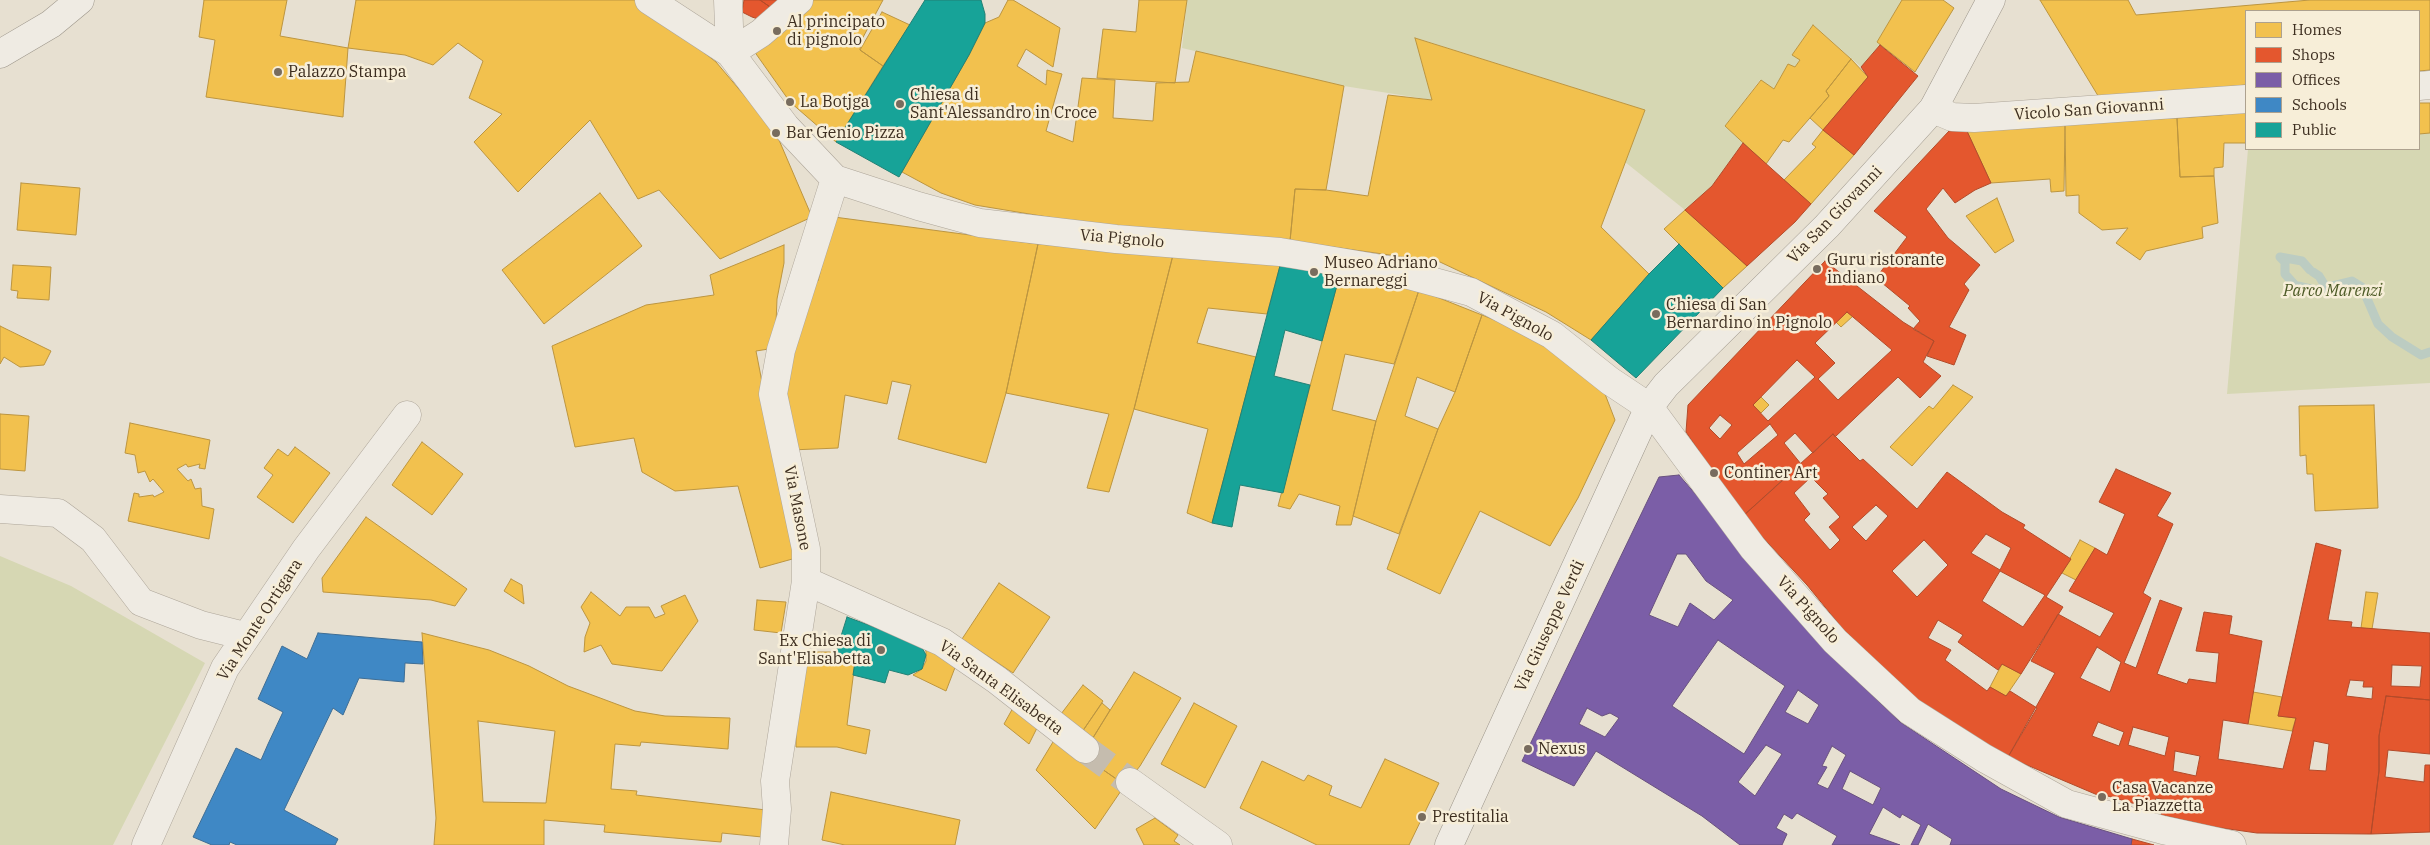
<!DOCTYPE html>
<html>
<head>
<meta charset="utf-8">
<style>
	body { margin:0 }
	#map { position:relative; width:2430px; height:845px; overflow:hidden; background:#e7e0d1; font-family:"IBM Plex Serif",serif }
	canvas { display:block }
	.legend { position:absolute; left:2245px; top:10px; width:175px; height:140px; box-sizing:border-box; background:#f7eed8; border:1px solid #ada18e; margin:0; padding:6px 9px; list-style:none; font-size:15px; color:#3d2e20 }
	.legend li { display:flex; align-items:center; gap:10px; height:25px }
	.legend b { width:25px; border:1px solid #ada18e }
</style>
</head>
<body>
<div id="map">
<canvas width="2430" height="845"></canvas>
<ul class="legend">
<li><b style="height:14px;background:#f2c14e"></b>Homes</li>
<li><b style="height:14px;background:#e4572e"></b>Shops</li>
<li><b style="height:14px;background:#7b5ea7"></b>Offices</li>
<li><b style="height:14px;background:#3f88c5"></b>Schools</li>
<li><b style="height:14px;background:#17a398"></b>Public</li>
</ul>
</div>
<script>
const context = document.querySelector('canvas').getContext('2d');
context.lineJoin = 'round';
function fillPath(path, color) { context.fillStyle = color; context.fill(path, 'evenodd'); }
const toPath = rows => new Path2D(rows.map(r => 'M' + r).join(''));
function trace(path, color, width, dash) { context.strokeStyle = color; context.lineWidth = width; context.lineCap = dash ? 'butt' : 'round'; context.setLineDash(dash || []); context.stroke(path); }
function label(font, color, halo, rows, align = 'center') {
  context.font = font + ' "IBM Plex Serif",serif'; context.lineWidth = 5; context.setLineDash([]); context.textBaseline = 'middle'; context.strokeStyle = halo; context.fillStyle = color; for (const [text, x, y, turn = 0] of rows) {
    context.save(); context.translate(x, y); context.rotate((+turn || 0) * Math.PI / 180); context.textAlign = isNaN(turn) ? turn : align; if (halo) context.strokeText(text, 0, 0); context.fillText(text, 0, 0); context.restore();
  }
}
fillPath(toPath([
	[1187,0,1902,0,1877,42,1880,45,1861,67,1813,25,1792,55,1800,60,1795,67,1788,64,1774,89,1760,80,1725,126,1743,143,1712,186,1685,210,1625,162,1645,110,1416,38,1432,100,1344,86,1182,48],
	[2430,133,2430,383,2227,394,2248,149,2419,149,2419,134],
	[0,556,71,586,205,663,113,845,0,845]
]), '#d6d7b3');
const homes = toPath([
	[204,0,287,0,280,36,348,48,343,117,206,97,215,40,199,37,204,0],
	[356,0,637,0,716,62,776,133,812,217,720,259,659,190,638,199,590,120,518,192,474,142,502,114,469,98,483,61,458,43,433,65,405,55,348,48,356,0],
	[810,0,883,0,861,41,860,50,883,66,836,142,790,102,754,51,810,0],
	[1008,0,1013,0,1060,28,1053,67,1026,49,1017,66,1046,85,1047,70,1062,74,1046,131,1073,142,1082,78,1115,80,1113,118,1153,121,1156,83,1189,82,1196,51,1344,86,1326,190,1295,189,1290,241,1096,225,975,205,941,193,902,172,969,55,985,23,999,17,1008,0],
	[1139,0,1187,0,1175,83,1097,78,1103,29,1136,32,1139,0],
	[1902,0,1943,0,1954,8,1915,72,1877,42,1902,0],
	[2040,0,2128,0,2136,15,2310,0,2430,0,2430,70,2419,71,2419,11,2246,11,2246,85,2100,99,2040,0],
	[882,12,910,25,883,66,860,50,882,12],
	[1813,25,1851,59,1826,91,1829,96,1789,142,1783,140,1766,164,1725,126,1761,80,1774,89,1788,64,1795,67,1800,60,1792,55,1813,25],
	[1415,38,1645,110,1601,227,1649,274,1591,340,1546,312,1440,262,1290,241,1295,189,1326,190,1368,196,1388,95,1432,100,1415,38],
	[1851,59,1868,77,1823,130,1810,118,1829,96,1826,91,1851,59],
	[2419,103,2430,103,2430,133,2419,134,2419,103],
	[2246,111,2246,143,2224,143,2223,167,2214,168,2214,176,2180,177,2177,118,2221,115,2246,111],
	[2177,118,2180,177,2214,176,2218,223,2202,227,2203,238,2146,251,2140,260,2116,243,2128,228,2102,230,2079,213,2079,195,2066,196,2065,123,2177,118],
	[2065,123,2064,191,2051,192,2050,179,1991,183,1966,129,2065,123],
	[1823,130,1854,155,1811,204,1784,180,1816,147,1812,144,1823,130],
	[21,183,80,188,76,235,17,230,21,183],
	[600,193,642,246,544,324,502,270,600,193],
	[1997,198,2014,241,1995,253,1966,216,1997,198],
	[1685,210,1747,266,1723,288,1664,229,1685,210],
	[834,217,1038,244,1006,393,986,463,898,439,911,385,892,381,887,404,845,395,838,448,791,450,780,391,811,278,818,281,834,217],
	[1038,244,1173,255,1134,409,1109,492,1087,488,1109,414,1006,393,1038,244],
	[784,245,784,263,777,299,775,348,756,351,796,558,760,568,738,486,675,491,642,472,634,438,575,447,552,346,646,305,714,295,710,275,784,245],
	[1173,255,1281,262,1267,314,1208,308,1197,343,1256,357,1212,523,1187,513,1208,429,1134,409,1173,255],
	[13,265,51,267,49,300,17,298,18,291,11,290,13,265],
	[1340,274,1419,290,1394,364,1345,354,1332,410,1376,421,1351,525,1336,525,1340,506,1299,494,1290,509,1278,506,1340,274],
	[1419,290,1482,315,1455,392,1417,377,1405,416,1438,429,1399,534,1353,516,1376,421,1419,290],
	[1847,312,1853,316,1841,327,1836,322,1847,312],
	[1482,315,1545,340,1605,394,1615,420,1578,498,1550,546,1480,511,1440,594,1387,569,1438,429,1455,392,1482,315],
	[0,326,51,351,44,365,20,367,4,357,0,364,0,326],
	[1953,385,1973,397,1912,466,1890,447,1929,406,1933,409,1953,385],
	[1761,397,1769,405,1761,413,1753,405,1761,397],
	[2374,405,2378,508,2315,511,2313,474,2307,474,2306,455,2300,456,2299,406,2374,405],
	[0,414,29,416,25,471,0,469,0,414],
	[130,423,210,440,205,469,199,468,200,464,188,467,186,464,177,469,188,481,191,479,195,489,201,488,202,506,214,509,209,539,128,521,134,493,139,494,139,497,153,495,154,497,164,492,153,479,150,482,145,471,138,473,135,455,125,453,130,423],
	[422,442,463,474,432,515,392,485,422,442],
	[295,447,330,473,293,523,257,497,273,475,264,468,278,449,288,456,295,447],
	[366,517,467,589,455,606,431,600,323,592,322,578,366,517],
	[2080,540,2095,548,2076,580,2062,573,2080,540],
	[511,579,522,585,524,604,504,591,511,579],
	[999,583,1050,617,1013,673,962,639,999,583],
	[591,592,620,616,626,607,649,607,655,618,665,614,661,606,685,595,698,621,662,671,612,664,601,645,584,652,585,637,590,623,581,607,591,592],
	[2366,592,2378,593,2372,629,2361,628,2366,592],
	[757,600,786,602,781,633,754,630,757,600],
	[422,633,489,650,529,666,568,686,635,711,665,716,730,718,728,749,641,742,640,746,615,744,611,789,637,791,636,795,775,811,772,838,722,833,721,842,604,832,605,825,544,820,544,845,434,845,436,818,422,633],
	[478,721,555,731,546,803,483,802,478,721],
	[920,644,956,665,946,691,913,675,922,669,926,661,926,651,920,644],
	[808,652,836,652,855,662,847,725,870,730,866,754,837,747,796,747,796,708,808,652],
	[2002,664,2021,674,2006,696,1990,687,2002,664],
	[1134,672,1181,698,1140,766,1125,785,1089,760,1091,741,1134,672],
	[1083,685,1103,701,1082,732,1061,714,1083,685],
	[2253,692,2282,697,2278,716,2296,718,2292,731,2248,724,2253,692],
	[1102,703,1110,710,1091,741,1082,732,1102,703],
	[1194,703,1237,726,1205,788,1161,764,1194,703],
	[1014,706,1039,724,1029,744,1004,724,1014,706],
	[1056,737,1125,785,1095,829,1036,770,1056,737],
	[1385,759,1439,783,1409,845,1317,845,1240,808,1262,761,1304,781,1308,775,1332,786,1329,795,1361,808,1385,759],
	[831,792,960,820,955,845,845,845,822,840,831,792],
	[1155,818,1178,835,1174,841,1180,845,1144,845,1136,829,1155,818]
]);
fillPath(homes, '#f2c14e');
trace(homes, '#bc9540', 1);
const shops = toPath([
	[744,0,760,0,773,9,761,20,752,17,742,12,744,0],
	[760,0,782,0,773,9,760,0],
	[1880,45,1918,76,1854,155,1823,130,1868,77,1861,67,1880,45],
	[1966,129,1991,183,1975,190,1955,203,1943,188,1926,209,1948,238,1980,265,1964,284,1969,290,1949,327,1966,335,1954,365,1927,356,1934,341,1913,329,1920,321,1908,308,1910,306,1876,278,1907,237,1874,211,1949,131,1966,129],
	[1743,143,1811,204,1795,222,1747,266,1685,210,1712,186,1743,143],
	[1825,261,1903,322,1934,341,1923,362,1941,376,1920,398,1898,377,1835,437,1833,434,1813,453,1795,433,1784,443,1801,464,1743,516,1686,432,1688,405,1825,261],
	[1847,312,1892,350,1838,400,1818,379,1835,363,1815,343,1847,312],
	[1797,360,1815,377,1768,421,1753,405,1797,360],
	[1720,415,1732,425,1720,439,1709,428,1720,415],
	[1770,424,1778,435,1744,464,1737,453,1770,424],
	[1833,434,1860,461,1863,459,1917,509,1947,472,2002,512,2025,525,2023,528,2071,559,2046,597,2063,607,2021,674,2002,664,1998,670,1958,642,1963,635,1938,620,1928,638,1951,650,1945,660,1987,691,1990,687,2006,696,2010,691,2037,708,2008,757,1916,699,1843,629,1807,585,1743,516,1833,434],
	[1811,477,1828,494,1823,498,1840,517,1829,527,1840,540,1830,550,1804,520,1810,514,1794,493,1811,477],
	[1876,505,1888,516,1866,541,1852,527,1876,505],
	[1986,534,2011,548,2000,570,1971,553,1986,534],
	[1924,540,1948,565,1917,597,1892,571,1924,540],
	[2000,571,2045,595,2023,627,1982,601,2000,571],
	[2116,469,2171,493,2157,516,2173,524,2143,593,2151,598,2124,663,2136,668,2160,600,2182,608,2157,674,2187,684,2189,679,2216,683,2219,653,2196,651,2204,612,2232,616,2229,634,2262,641,2248,724,2223,720,2218,759,2283,769,2296,718,2278,716,2316,543,2341,550,2328,620,2352,622,2351,627,2430,633,2430,700,2386,696,2379,736,2379,771,2371,834,2257,833,2215,827,2161,815,2165,800,2156,798,2153,809,2108,796,2107,799,2008,757,2055,673,2031,661,2058,614,2100,637,2114,613,2069,591,2095,548,2107,555,2125,514,2099,502,2116,469],
	[2097,647,2121,662,2110,692,2080,678,2097,647],
	[2392,665,2422,666,2420,687,2391,686,2392,665],
	[2350,680,2364,681,2363,687,2373,687,2372,699,2346,696,2350,680],
	[2098,722,2124,732,2119,746,2092,736,2098,722],
	[2133,727,2169,737,2165,756,2128,745,2133,727],
	[2314,741,2329,744,2326,771,2309,770,2314,741],
	[2175,751,2200,756,2196,776,2173,771,2175,751],
	[2386,696,2430,700,2430,754,2388,750,2385,777,2424,782,2425,765,2430,765,2430,832,2371,834,2379,771,2379,736,2386,696],
	[2132,839,2154,845,2131,845,2132,839]
]);
fillPath(shops, '#e4572e');
trace(shops, '#b24b2a', 1);
const offices = toPath([
	[1679,475,1805,622,1824,649,1900,722,2001,789,2059,817,2132,839,2131,845,1950,845,1952,839,1928,824,1918,845,1911,845,1921,825,1902,814,1900,818,1883,807,1869,834,1900,845,1832,845,1837,836,1797,813,1792,819,1784,814,1776,828,1787,834,1782,845,1740,845,1702,816,1596,751,1574,786,1522,761,1659,477,1679,475],
	[1677,554,1686,554,1706,581,1733,600,1714,620,1690,603,1678,627,1649,615,1677,554],
	[1718,640,1785,686,1744,754,1672,706,1718,640],
	[1798,690,1819,705,1808,724,1785,712,1798,690],
	[1587,708,1602,716,1610,713,1619,718,1605,737,1579,724,1587,708],
	[1766,745,1782,754,1755,796,1738,782,1766,745],
	[1832,746,1846,755,1828,789,1817,784,1827,767,1822,766,1832,746],
	[1850,771,1881,788,1873,805,1842,789,1850,771]
]);
fillPath(offices, '#7b5ea7');
trace(offices, '#68507e', 1);
const schools = toPath([
	[318,633,422,642,423,664,405,663,404,682,359,678,343,715,333,708,284,810,338,839,335,845,237,845,230,842,229,845,212,845,193,837,236,748,261,760,268,744,283,712,258,699,282,646,307,659,318,633]
]);
fillPath(schools, '#3f88c5');
trace(schools, '#3e6d94', 1);
const public = toPath([
	[925,0,981,0,985,14,985,23,969,55,899,177,836,142,925,0],
	[1679,244,1723,288,1636,378,1591,340,1649,274,1679,244],
	[1281,262,1340,274,1322,341,1285,330,1274,376,1310,385,1283,493,1240,485,1232,527,1212,523,1281,262],
	[847,617,920,644,926,655,922,669,908,675,889,670,885,683,853,675,855,662,836,652,847,617]
]);
fillPath(public, '#17a398');
trace(public, '#228074', 1);
trace(toPath([
	[2280,257,2302,261,2310,270],
	[2280,257,2285,262,2285,274,2294,284],
	[2313,272,2319,276,2327,289],
	[2298,286,2315,290,2352,281,2362,287,2378,324,2392,337,2421,355,2430,352]
]), '#bcccc2', 9);
trace(toPath([
	[1085,749,1130,782]
]), '#c5bcae', 28, [28, 14]);
const street = toPath([
	[649,0,730,53],
	[728,0,730,53,785,126,835,179,918,206,980,223,1116,239,1280,252,1394,271,1471,292,1552,335,1610,381,1649,407,1753,548,1835,641,1910,711,1984,758,2067,804,2163,830,2232,845],
	[730,53,761,33,799,0],
	[2419,86,2430,85],
	[1933,109,1952,117,1974,118,2246,99],
	[0,509,58,513,93,539,141,602,201,625,245,636],
	[806,581,942,642,997,680,1085,749],
	[1130,782,1218,845],
	[146,845,225,668,306,549,407,415],
	[774,845,777,809,775,781,806,581,806,549,773,394,781,350,835,179]
]);
const secondary = toPath([
	[0,54,51,24,80,0],
	[1449,845,1649,407,1666,385,1827,226,1933,109,1991,0]
]);
trace(street, '#ada599', 29);
trace(secondary, '#9c958a', 29);
trace(street, '#efebe3', 28);
trace(secondary, '#efebe3', 28);
for (const [x, y, r, color] of [
	[777,31,5,"#786c5e"],
	[278,72,5,"#786c5e"],
	[790,102,5,"#786c5e"],
	[900,104,5,"#786c5e"],
	[776,133,5,"#786c5e"],
	[1817,269,5,"#786c5e"],
	[1314,272,5,"#786c5e"],
	[1656,314,5,"#786c5e"],
	[1714,473,5,"#786c5e"],
	[881,650,5,"#786c5e"],
	[1528,749,5,"#786c5e"],
	[2102,797,5,"#786c5e"],
	[1422,817,5,"#786c5e"]
]) { const dot = new Path2D(); dot.arc(x, y, r, 0, 2 * Math.PI); context.fillStyle = color; context.fill(dot); trace(dot, '#f7eed8', 2); }
label('16px', '#3d2e20', '#f7eed8', [
	["Al principato",787,22],
	["di pignolo",787,40],
	["Palazzo Stampa",288,72],
	["Chiesa di",910,95],
	["Sant'Alessandro in Croce",910,113],
	["La Botjga",800,102],
	["Bar Genio Pizza",786,133],
	["Guru ristorante",1827,260],
	["indiano",1827,278],
	["Museo Adriano",1324,263],
	["Bernareggi",1324,281],
	["Chiesa di San",1666,305],
	["Bernardino in Pignolo",1666,323],
	["Continer Art",1724,473],
	["Ex Chiesa di",871,641,"right"],
	["Sant'Elisabetta",871,659,"right"],
	["Nexus",1538,749],
	["Casa Vacanze",2112,788],
	["La Piazzetta",2112,806],
	["Prestitalia",1432,817]
], 'left');
label('16px', '#3d2e20', '#f7eed8', [
	["Vicolo San Giovanni",2089,110,-4],
	["Via San Giovanni",1835,215,-46],
	["Via Pignolo",1122,239,5],
	["Via Pignolo",1515,317,29],
	["Via Masone",797,508,79],
	["Via Pignolo",1808,610,48],
	["Via Monte Ortigara",260,620,-57],
	["Via Giuseppe Verdi",1550,626,-65],
	["Via Santa Elisabetta",1001,688,36]
]);
label('italic 16px', '#4d5a26', '#f7eed8', [
	["Parco Marenzi",2333,291]
]);
</script>
</body>
</html>
